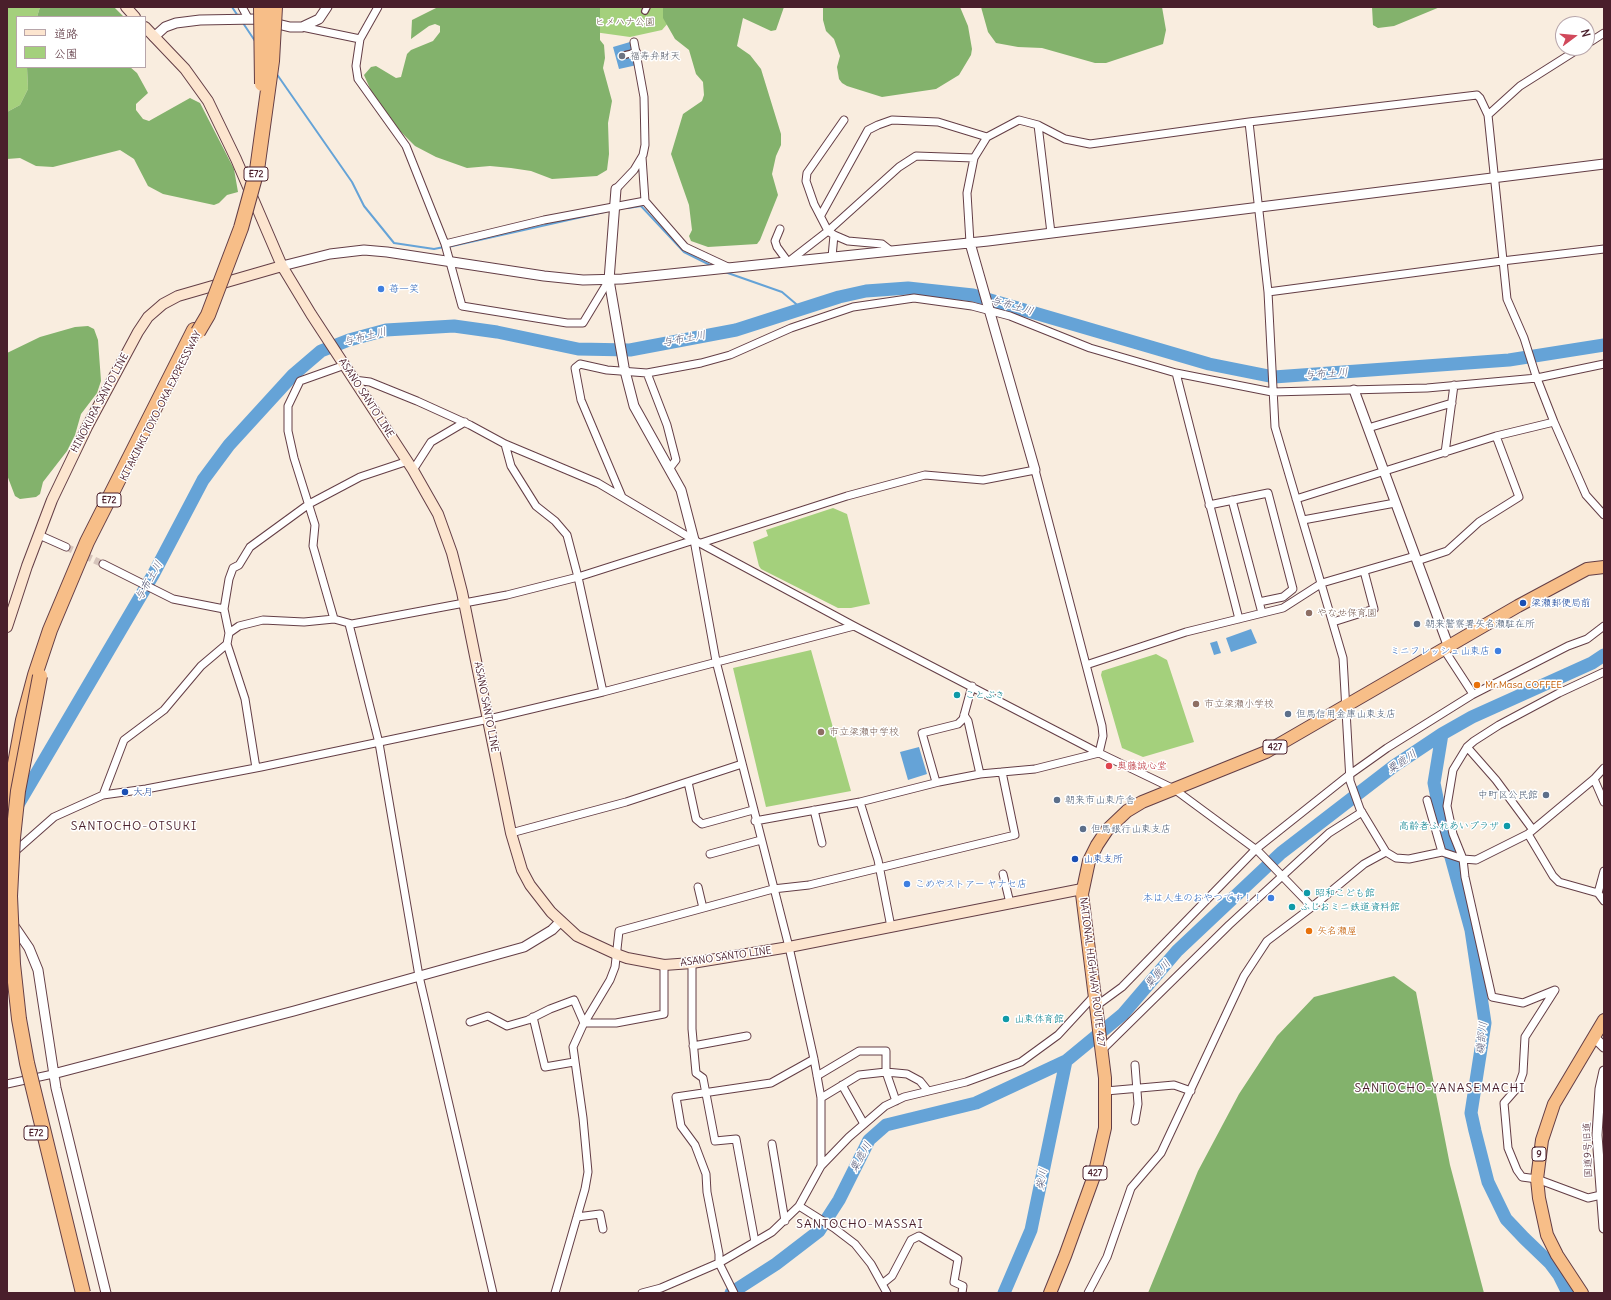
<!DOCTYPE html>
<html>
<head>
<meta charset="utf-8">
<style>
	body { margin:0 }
	#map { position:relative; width:1611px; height:1300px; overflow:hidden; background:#f9eddf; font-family:Delius,"Klee One",sans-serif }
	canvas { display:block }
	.frame { position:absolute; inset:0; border:8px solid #4a1f2b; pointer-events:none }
	.legend { position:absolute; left:16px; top:16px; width:130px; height:52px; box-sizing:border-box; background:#fff; border:1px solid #b7a5aa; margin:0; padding:5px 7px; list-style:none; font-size:12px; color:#4a1f2b }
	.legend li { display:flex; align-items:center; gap:8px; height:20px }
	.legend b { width:20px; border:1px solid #b7a5aa }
	.north { position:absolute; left:1555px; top:16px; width:40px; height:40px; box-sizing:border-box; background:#fff; border:1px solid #b7a5aa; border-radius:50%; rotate:74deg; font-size:11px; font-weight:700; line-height:16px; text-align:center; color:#4a1f2b }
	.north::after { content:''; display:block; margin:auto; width:14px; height:18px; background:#d1495b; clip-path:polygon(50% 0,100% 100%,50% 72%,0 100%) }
</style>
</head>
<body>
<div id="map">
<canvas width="1611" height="1300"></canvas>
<div class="frame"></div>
<ul class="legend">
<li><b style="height:5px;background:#fce5cf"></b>道路</li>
<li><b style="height:11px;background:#a4d07c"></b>公園</li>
</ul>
<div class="north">N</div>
</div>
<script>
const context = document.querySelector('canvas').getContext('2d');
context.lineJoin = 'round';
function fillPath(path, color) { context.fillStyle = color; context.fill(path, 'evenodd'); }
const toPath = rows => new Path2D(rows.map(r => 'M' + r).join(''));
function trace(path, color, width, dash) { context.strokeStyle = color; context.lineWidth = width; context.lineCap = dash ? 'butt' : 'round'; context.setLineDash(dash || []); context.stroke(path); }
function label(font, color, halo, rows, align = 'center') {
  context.font = font + ' Delius,"Klee One",sans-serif'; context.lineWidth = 3; context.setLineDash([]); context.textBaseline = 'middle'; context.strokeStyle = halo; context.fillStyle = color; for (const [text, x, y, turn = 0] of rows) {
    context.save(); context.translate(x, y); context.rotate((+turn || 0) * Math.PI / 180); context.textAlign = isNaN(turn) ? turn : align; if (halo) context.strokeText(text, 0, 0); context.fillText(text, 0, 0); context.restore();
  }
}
fillPath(toPath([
	[7,7,40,7,37,17,17,17,17,67,27,67,28,89,20,105,7,112],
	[586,7,682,7,662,30,630,37,594,32],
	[833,508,847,514,870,604,851,608,838,608,761,569,759,566,753,542,768,536,766,530],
	[811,650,851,791,766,807,733,668],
	[1156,654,1167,660,1194,742,1143,757,1122,748,1101,675,1102,671]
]), '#a4d07c');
fillPath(toPath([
	[40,7,114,7,124,17,37,17],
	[438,7,600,7,600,40,604,45,605,58,603,68,612,101,608,123,609,154,607,170,597,176,552,179,531,171,511,168,490,166,467,168,436,157,415,146,380,111,364,75,371,67,376,66,396,78,401,77,407,54,411,50,433,41,440,32,440,26,435,24,429,26,411,39,412,20],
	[663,7,784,7,776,30,771,31,743,18,737,46,750,55,761,69,781,134,781,145,776,156,772,174,778,195,760,240,757,244,708,247,691,241,689,236,692,230,689,205,671,154,683,114,702,101,704,95,703,82,696,74,689,50,675,39,663,18],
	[823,7,960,7,968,26,972,49,971,55,959,75,936,89,882,97,847,86,842,83,839,79,837,67,840,56,834,39,826,31,823,20],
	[981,7,1162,7,1166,30,1163,44,1106,63,1095,63,1042,48,1018,47,996,43,988,32],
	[1372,7,1440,7,1394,26,1378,28,1373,25],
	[27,67,130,67,137,73,148,93,136,104,136,110,143,119,149,121,190,98,200,103,234,169,238,192,227,195,219,203,214,205,163,194,148,186,134,159,120,150,53,167,36,166,20,158,7,159,7,112,20,105,28,89],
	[88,326,94,329,98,340,101,381,97,393,81,414,75,435,67,451,43,482,40,494,36,497,20,499,15,496,7,475,7,353,40,337,75,327],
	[1394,976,1416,992,1450,1165,1484,1293,1148,1293,1198,1171,1239,1094,1277,1036,1314,997]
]), '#83b26c');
fillPath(toPath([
	[630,42,637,65,619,69,613,47],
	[1251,629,1257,643,1231,652,1226,638],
	[1217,641,1221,653,1214,655,1210,643],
	[919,747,927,774,908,780,900,752]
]), '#65a3d7');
trace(toPath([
	[232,7,238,16],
	[243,23,255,41],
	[276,73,352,182,364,206,394,243,434,249,444,247],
	[628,208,641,206,684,252,712,266],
	[448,247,604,212],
	[725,272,782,292,802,309]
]), '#65a3d7', 2);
trace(toPath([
	[1442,734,1434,783,1443,828,1471,930,1485,1023,1471,1113,1475,1131,1488,1182,1506,1219,1524,1238,1550,1263,1559,1275,1568,1293],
	[16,808,153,575,203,480,229,445,293,375,321,351,349,340,386,330,454,326,497,332,578,349,630,350,736,330,839,297,866,291,908,288,973,295,1209,364,1274,377,1509,360,1604,345],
	[731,1293,776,1264,819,1231,839,1200,869,1140,886,1125,976,1103,1066,1061,1123,1014,1177,951,1281,853,1394,766,1442,734,1472,717,1592,663,1604,655],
	[1004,1293,1031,1230,1066,1061]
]), '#65a3d7', 13);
trace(toPath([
	[66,547,103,564]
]), '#d6c4bb', 7, [7, 3.5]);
const pedestrian = toPath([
	[645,11,647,7],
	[625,55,637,52]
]);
const minor = toPath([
	[242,7,248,18],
	[378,7,360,39,356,66,358,79,406,146,445,244,462,306,567,323,583,323,609,280],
	[302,27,360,39],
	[1587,44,1604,33],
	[1488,115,1520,86,1580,48],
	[844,120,807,173,806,181,814,204,828,231,834,235,848,241,882,244,891,251],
	[1249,122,1268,292,1275,427,1343,658,1350,781,1360,809,1386,852,1396,858,1409,859,1442,852,1463,859,1476,860,1528,834,1594,779,1604,768],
	[1038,125,1051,233],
	[642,157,645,201],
	[616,189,634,170,643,155,645,145,644,97,634,42],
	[821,215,868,130,878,125,892,120,938,122,987,137],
	[780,229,775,241,777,247,788,262,828,231,899,167,916,156,974,158],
	[970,243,967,193,974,158,987,137,1019,120,1038,125,1065,139,1090,144,1249,122,1477,95,1480,98,1488,115,1507,299,1524,338,1536,376,1554,422,1586,495,1604,515],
	[445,244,544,220,645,201,685,247,730,268],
	[832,257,834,235],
	[1268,292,1502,261,1604,249],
	[647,373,701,363,730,355,791,328,853,307,914,298,972,306,1010,316,1090,348,1176,373,1272,392,1427,388,1537,378,1604,364],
	[1176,373,1239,619],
	[354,380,370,382,417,401,470,425,505,444,598,483,694,540,854,626,1099,753,1174,789,1258,851,1312,907],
	[1368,428,1452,403],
	[505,444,511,466,536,506,555,521,567,535,578,577,603,692],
	[1445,453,1454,385],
	[413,470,431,442,465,422],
	[622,497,581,400,575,368,580,364,607,370,647,373,667,425,676,460,669,469],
	[1296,499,1496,436,1554,422],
	[1232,500,1262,613],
	[1209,505,1268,493,1293,589,1283,597,1259,602],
	[1303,520,1395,503],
	[39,535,66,547],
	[694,540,716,661,789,947,814,1059,821,1098,821,1166],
	[701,543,847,496,925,475,983,480,1035,470,1102,726,1103,736,1099,753],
	[1417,561,1447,551,1479,522,1519,497,1496,436],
	[103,564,173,599,224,609],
	[334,619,313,546,315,525,294,458,288,431,288,406,300,381,345,365],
	[1333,622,1374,609,1364,571],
	[349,624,379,743,419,976,493,1293],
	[229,633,239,626,263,620,304,622,334,619,352,624,507,595,578,577,694,540],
	[1443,648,1473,694],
	[1086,665,1186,632,1283,608,1322,583,1415,556],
	[964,715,968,721,980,774],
	[1467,747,1496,780,1533,830],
	[256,768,245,699,227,644,229,633,224,609,229,579,233,568,239,565,250,547,309,504,360,477,408,461],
	[1594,779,1604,802],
	[688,782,696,819,702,824,753,810],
	[936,782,922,733,958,724,963,719,972,686],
	[103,795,124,740,164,710,201,666,227,644],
	[1427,800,1442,852],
	[860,802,878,860,891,927],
	[814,810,822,843],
	[755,821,860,802,939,782,980,774,1035,769,1099,753],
	[511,833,626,802,742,764],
	[1528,834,1553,876,1559,882,1598,893,1604,901],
	[12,854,54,817,103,795,146,789,261,767,489,719,603,692,854,626],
	[710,854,761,840],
	[1003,874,1010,903],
	[698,887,703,908],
	[1598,893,1604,871],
	[692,963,692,1029,696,1073,703,1078,715,1141,736,1139,755,1242],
	[1096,1006,1122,987,1256,849,1349,775,1387,748,1472,695,1568,646,1587,639,1604,626],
	[533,1017,545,1067,574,1062],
	[470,1022,488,1016,507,1026,528,1020,550,1009,574,1000,584,1023,616,1023,664,1014,664,965],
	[693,1046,747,1036],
	[1102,1050,1229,925,1329,833,1362,812],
	[1135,1065,1138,1104,1135,1121],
	[817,1076,859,1051,886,1051,886,1072,896,1101],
	[7,1084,53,1074],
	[842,1085,864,1124],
	[1106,1091,1174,1085,1191,1091],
	[821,1098,859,1075,886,1072,907,1074,920,1081,928,1091],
	[772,1144,785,1221],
	[1601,1195,1588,1198,1537,1179,1522,1177,1517,1170,1508,1148,1504,1103,1518,1087,1523,1073,1525,1037,1555,990,1523,1003,1492,997,1465,877,1463,859,1453,834,1447,806,1453,770,1467,747,1474,741,1499,725,1559,693,1604,672],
	[799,1206,834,1228,855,1244,871,1264,887,1293],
	[577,1217,600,1214,603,1229],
	[882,1284,892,1276,911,1240,919,1236,958,1259,954,1282,963,1286,962,1293],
	[555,1293,585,1189,588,1172,583,1118,573,1047,583,1025,610,980,615,967,619,931,773,889,809,885,1015,835,1002,772],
	[642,1293,661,1288,719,1263,772,1232,799,1206,821,1166,849,1137,885,1106,904,1097,966,1082,1021,1062,1058,1035,1094,996],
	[734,1293,719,1263,719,1254,707,1192,706,1174,695,1145,681,1126,676,1097,771,1083,814,1059],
	[1088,1293,1107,1257,1131,1188,1161,1153,1244,976,1267,941,1312,907,1364,864,1386,852]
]);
const tertiary = toPath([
	[154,37,165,27,176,23,200,20,257,19,290,27,302,27,319,19,327,7],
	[616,189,609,280,624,367,634,406,681,490,694,540],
	[970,243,1035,470],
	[282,266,330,254,364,250,387,252,544,276,583,280,622,279,988,241,1604,164],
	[1354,390,1448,645],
	[12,923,29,948,38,970,56,1088,106,1293],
	[1595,1038,1604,1047],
	[1604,1071,1600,1089,1597,1135,1604,1228],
	[53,1074,294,1011,524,947,552,930,561,921]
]);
const secondary = toPath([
	[126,7,135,17],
	[145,27,185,69,208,101,236,159,282,266,311,314,413,470,438,514,452,553,462,592,511,833,522,870,530,885,551,912,577,936,616,954,627,958,664,965,692,963,789,947,1082,889],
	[7,627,27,566,52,500,87,427,138,332,148,317,163,304,178,296,282,266]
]);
const trunk = toPath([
	[1050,1293,1065,1256,1094,1176,1105,1128,1105,1078,1082,894,1089,861,1097,845,1107,830,1127,811,1142,802,1266,752,1518,606,1587,569,1604,567],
	[1582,1293,1557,1255,1547,1235,1539,1198,1537,1179,1542,1140,1554,1104,1604,1020]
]);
const motorway = toPath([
	[7,832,14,769,23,720,35,675,50,630,87,542,194,330]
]);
trace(pedestrian, '#643e46', 8);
trace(minor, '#643e46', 9);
trace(tertiary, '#643e46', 11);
trace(secondary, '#643e46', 12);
trace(trunk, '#643e46', 14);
trace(motorway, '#643e46', 16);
trace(pedestrian, '#fff', 5.5);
trace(minor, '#fff', 7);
trace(tertiary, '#fff', 9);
trace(secondary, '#fce5cf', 10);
trace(trunk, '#f7be88', 12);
trace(motorway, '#f7be88', 14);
const motorwayBridge = toPath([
	[261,7,262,84],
	[198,332,208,315,241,228,257,170,272,61,275,7],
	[40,676,18,791,13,838,10,896,13,964,19,1019,27,1063,83,1293]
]);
trace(motorwayBridge, '#643e46', 16, []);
trace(motorwayBridge, '#f7be88', 14);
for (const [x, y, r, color] of [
	[622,56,4,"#6b7280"],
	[381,289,4,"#3f7fe0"],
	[1523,603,4,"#1a4fb4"],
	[1309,613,4,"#8d6e63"],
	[1417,624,4,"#5c6f8a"],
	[1498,651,4,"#3f7fe0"],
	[1477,685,4,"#e8710a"],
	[957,695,4,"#0f9aa8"],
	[1196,704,4,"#8d6e63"],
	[1288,714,4,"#5c6f8a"],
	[821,732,4,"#8d6e63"],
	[1109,766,4,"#e0444e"],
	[125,792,4,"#1a4fb4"],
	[1546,795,4,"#5c6f8a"],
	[1057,800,4,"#5c6f8a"],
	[1507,826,4,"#0f9aa8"],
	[1083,829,4,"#5c6f8a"],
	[1075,859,4,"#1a4fb4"],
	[907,884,4,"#3f7fe0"],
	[1307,893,4,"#0f9aa8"],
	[1271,898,4,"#3f7fe0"],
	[1292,907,4,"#0f9aa8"],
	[1309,931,4,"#e8710a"],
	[1006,1019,4,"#0f9aa8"]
]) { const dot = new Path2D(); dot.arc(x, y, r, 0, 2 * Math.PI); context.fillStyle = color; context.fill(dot); trace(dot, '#fff', 1.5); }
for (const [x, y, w] of [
	[256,174,24],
	[109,500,24],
	[1275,747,24],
	[36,1133,24],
	[1539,1154,14],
	[1095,1173,24]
]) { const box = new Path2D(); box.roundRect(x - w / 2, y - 7, w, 14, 3); context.fillStyle = '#fff'; context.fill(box); trace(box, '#4a1f2b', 1); }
label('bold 9px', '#4a1f2b', null, [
	["E72",256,174],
	["E72",109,500],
	["427",1275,747],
	["E72",36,1133],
	["9",1539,1154],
	["427",1095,1173]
]);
label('10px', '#655443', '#fff', [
	["ヒメハナ公園",625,22]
]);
label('10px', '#5b616d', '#fff', [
	["福寿弁財天",630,56]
], 'left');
label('10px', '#366cbe', '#fff', [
	["苺一笑",389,289],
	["ミニフレッシュ山東店",1490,651,"right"],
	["こめやストアー ヤナセ店",915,884],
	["本は人生のおやつです！！",1263,898,"right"]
], 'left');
label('10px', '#4a1f2b', '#fff', [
	["ASANO SANTO LINE",366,398,57],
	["HINOKURA SANTO LINE",100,403,-62],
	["KITAKINKI TOYO-OKA EXPRESSWAY",161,406,-63],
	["ASANO SANTO LINE",486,707,79],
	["ASANO SANTO LINE",726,957,-8],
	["NATIONAL HIGHWAY ROUTE 427",1092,972,83],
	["国道9号旧道",1588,1150,-92]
]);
label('10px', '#164399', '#fff', [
	["梁瀬郵便局前",1531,603],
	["大月",133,792],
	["山東支所",1083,859]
], 'left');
label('10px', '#785e54', '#fff', [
	["やなせ保育園",1317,613],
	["市立梁瀬小学校",1204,704],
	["市立梁瀬中学校",829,732]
], 'left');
label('10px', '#4e5e75', '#fff', [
	["朝来警察署矢名瀬駐在所",1425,624],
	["但馬信用金庫山東支店",1296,714],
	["中町区公民館",1538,795,"right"],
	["朝来市山東庁舎",1065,800],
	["但馬銀行山東支店",1091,829]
], 'left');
label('10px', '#c56008', '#fff', [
	["Mr.Masa COFFEE",1485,685],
	["矢名瀬屋",1317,931]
], 'left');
label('10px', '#0d838f', '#fff', [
	["ことぶき",965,695],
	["高齢者ふれあいプラザ",1499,826,"right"],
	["昭和こども館",1315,893],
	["ふじおミニ鉄道資料館",1300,907],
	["山東体育館",1014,1019]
], 'left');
label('10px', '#be3a42', '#fff', [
	["奥藤誠心堂",1117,766]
], 'left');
label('italic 11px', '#565a78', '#fff', [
	["与布土川",1012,306,16],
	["与布土川",365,337,-15],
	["与布土川",684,339,-11],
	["与布土川",1326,374,-4],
	["与布土川",149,581,-60],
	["粟鹿川",1402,762,-34],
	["粟鹿川",1158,974,-49],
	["磯部川",1482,1038,-84],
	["粟鹿川",861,1157,-61],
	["柴川",1042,1179,-79]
]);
context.letterSpacing = '1px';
label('12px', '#4a1f2b', '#fff', [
	["SANTOCHO-OTSUKI",134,827],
	["SANTOCHO-YANASEMACHI",1440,1089],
	["SANTOCHO-MASSAI",860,1225]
]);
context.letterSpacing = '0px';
</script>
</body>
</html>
